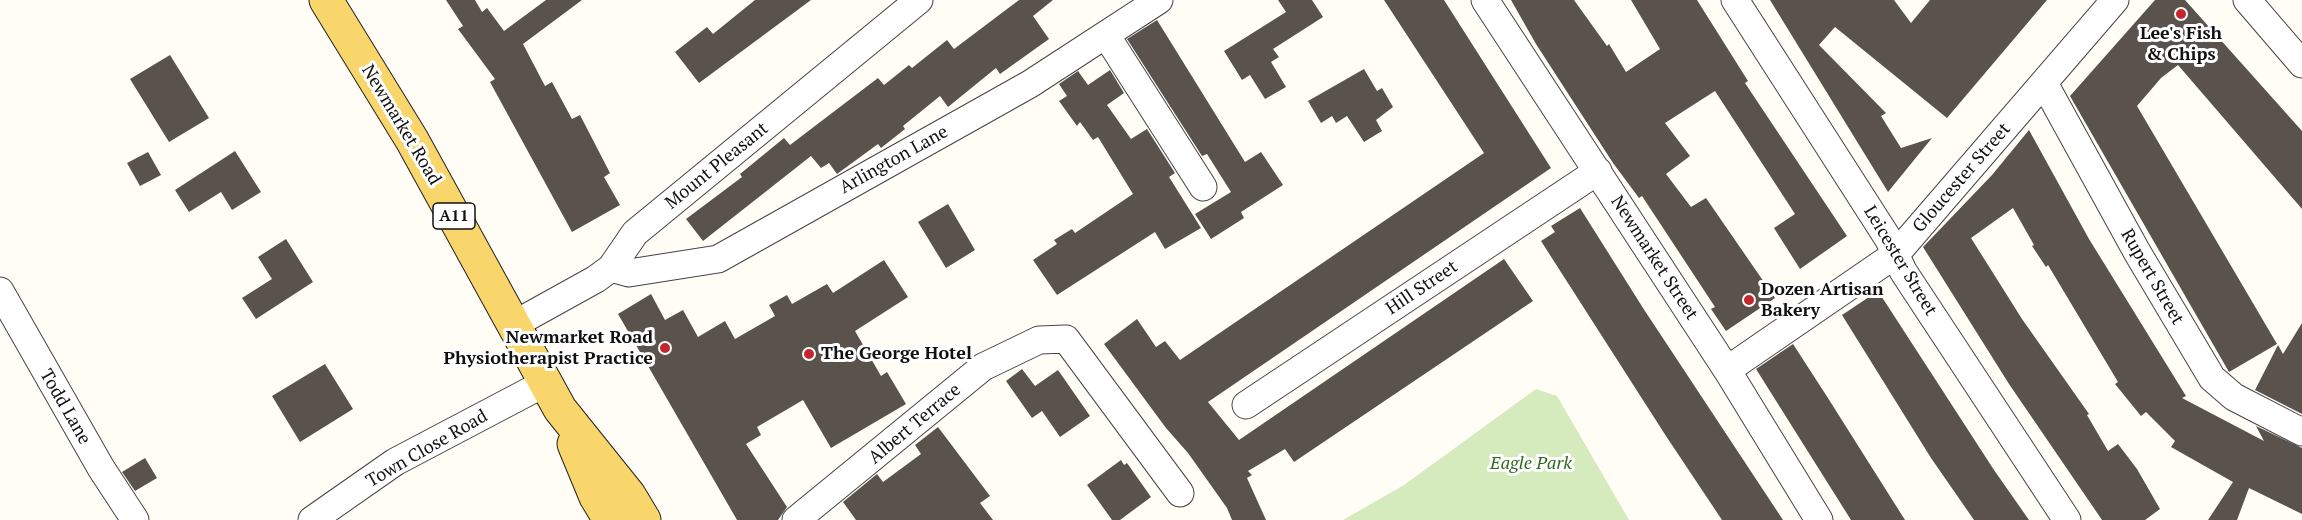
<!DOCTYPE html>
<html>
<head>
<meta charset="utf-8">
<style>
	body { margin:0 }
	canvas { display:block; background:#fffdf5 }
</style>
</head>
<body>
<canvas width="2302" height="520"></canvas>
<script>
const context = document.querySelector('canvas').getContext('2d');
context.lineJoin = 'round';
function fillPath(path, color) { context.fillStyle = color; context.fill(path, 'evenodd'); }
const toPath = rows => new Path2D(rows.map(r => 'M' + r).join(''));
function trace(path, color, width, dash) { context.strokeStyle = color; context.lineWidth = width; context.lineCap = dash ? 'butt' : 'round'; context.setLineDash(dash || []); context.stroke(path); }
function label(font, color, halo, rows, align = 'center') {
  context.font = font + ' "PT Serif",serif'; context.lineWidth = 6; context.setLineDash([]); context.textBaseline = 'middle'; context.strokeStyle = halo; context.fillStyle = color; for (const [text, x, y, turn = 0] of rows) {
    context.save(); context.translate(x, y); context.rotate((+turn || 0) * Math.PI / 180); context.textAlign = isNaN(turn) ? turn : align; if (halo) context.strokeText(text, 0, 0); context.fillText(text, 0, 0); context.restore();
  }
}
fillPath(toPath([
	[1536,389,1557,396,1629,520,1343,520,1404,485]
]), '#d5ebbd');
fillPath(toPath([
	[446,0,475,0,482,12,487,8,504,31,546,0,582,0,523,44,545,86,552,82,572,119,580,115,610,173,604,177,620,205,572,232,490,82,495,79,458,29,463,26],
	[755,0,811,0,699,83,675,52,707,27,713,34],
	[1019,0,1053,0,1033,16,1049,39,1000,74,996,68,948,107,940,96,903,126,905,129,881,148,878,144,837,174,829,163,821,168,811,156,703,241,686,219,742,177,740,174,784,138,790,145,878,78,884,85,909,65,912,68,947,40,954,49],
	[1278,0,1312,0,1323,17,1273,49,1279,57,1271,62,1286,87,1265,99,1250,75,1242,80,1224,51,1286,12],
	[1384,0,1444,0,1551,168,1208,402,1239,440,1504,259,1533,301,1294,462,1285,449,1248,471,1252,475,1247,478,1266,520,1232,520,1227,508,1188,453,1166,428,1104,344,1137,319,1156,347,1165,341,1180,360,1484,153],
	[1511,0,1574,0,1607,46,1609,44,1626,72,1660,49,1631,0,1697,0,1748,81,1745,83,1847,236,1800,269,1774,228,1795,214,1715,91,1665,123,1690,156,1666,174,1691,207,1706,198,1775,298,1726,331,1711,309,1715,307,1642,196,1639,198,1613,163,1536,44],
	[1770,0,1894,0,1911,23,1930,0,2047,0,1947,118,1835,27,1819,45,1886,113,1881,116,1901,148,1932,138,1888,192],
	[2155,0,2185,0,2302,131,2302,209,2178,65,2161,78,2137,106,2277,344,2229,372,2070,96],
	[1157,20,1245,162,1261,152,1283,185,1241,212,1244,218,1211,239,1195,214,1231,192,1207,154,1202,156,1127,39],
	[170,55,209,118,169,142,130,79],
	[1364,69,1377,91,1382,88,1393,107,1376,120,1382,131,1364,142,1347,116,1336,123,1332,116,1321,123,1308,101],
	[1110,70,1124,93,1107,105,1131,139,1147,129,1175,173,1169,177,1201,228,1165,249,1155,232,1057,295,1033,260,1057,244,1054,240,1072,229,1075,233,1133,194,1098,137,1093,140,1080,122,1077,126,1059,101,1067,96,1059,84,1078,71,1088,85],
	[2029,130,2089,239,2186,396,2182,398,2264,441,2256,426,2302,448,2302,514,2249,488,2237,520,2208,520,2233,482,2171,447,2175,441,2146,412,2141,416,2115,384,2118,382,2048,265,2046,267,2032,246,2034,245,2013,208,1971,238,2022,319,2089,414,2087,415,2108,451,2118,444,2137,469,2160,509,2145,520,2102,520,2009,384,1923,247,1992,175],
	[235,151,261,192,232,210,221,192,189,212,175,190],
	[148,152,161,175,140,186,127,163],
	[948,204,975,250,946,268,918,222],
	[1580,208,1643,308,1783,520,1722,520,1666,436,1541,241,1555,232,1551,226],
	[286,239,313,282,256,319,242,298,272,279,258,257],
	[884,260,908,297,855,331,881,376,887,372,906,404,831,448,803,400,757,427,761,435,746,444,787,507,778,520,737,520,618,314,651,294,665,320,683,310,698,337,725,321,735,339,775,316,769,305,787,295,792,304,827,284,833,293],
	[1878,291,1994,470,2029,520,1974,520,1931,458,1842,315],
	[2302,323,2302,414,2255,390,2278,345,2283,354],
	[1793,344,1826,395,1905,520,1851,520,1756,369],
	[325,364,353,409,300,442,272,396],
	[1022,369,1035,386,1058,370,1090,416,1060,437,1042,411,1032,418,1006,381],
	[938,427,990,496,980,503,993,520,856,520,843,502,877,474,883,482,921,454,915,445],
	[145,458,157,478,135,491,122,472],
	[1121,460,1124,465,1127,463,1151,497,1120,520,1112,520,1087,485]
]), '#5a524d');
const minor = toPath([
	[1485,0,1727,370,1819,520],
	[1735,0,1889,240,1903,271,2067,520],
	[2247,0,2302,64],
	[1106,35,1203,187],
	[2044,83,2137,252,2212,378,2234,397,2302,432],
	[611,268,629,273,718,259,1030,84,1159,0],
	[0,291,101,468,135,520],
	[513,325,596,279,611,268,635,233,919,0],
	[1727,370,1896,254,2115,0],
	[1246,405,1598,171],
	[312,520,395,462,545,383],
	[796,520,983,367,1039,340,1066,339,1180,493]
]);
const major = toPath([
	[326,0,412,140,560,409,629,495,644,520],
	[574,444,596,497,610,520]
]);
trace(minor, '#444', 29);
trace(major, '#222', 35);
trace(minor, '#fff', 27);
trace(major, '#f9d66b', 33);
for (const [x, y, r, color] of [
	[2181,14,6,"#c4262e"],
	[1749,300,6,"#c4262e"],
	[665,348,6,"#c4262e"],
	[809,354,6,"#c4262e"]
]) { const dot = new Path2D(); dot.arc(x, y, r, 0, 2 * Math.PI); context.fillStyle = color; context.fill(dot); trace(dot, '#fff', 2); }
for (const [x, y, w] of [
	[454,216,42]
]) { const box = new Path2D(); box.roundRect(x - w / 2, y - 13, w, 26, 4.5); context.fillStyle = '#fff'; context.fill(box); trace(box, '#111', 1.5); }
label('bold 16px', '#111', null, [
	["A11",454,216]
]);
label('bold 18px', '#111', '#fff', [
	["Lee's Fish",2181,34,"center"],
	["& Chips",2181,55,"center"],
	["Dozen Artisan",1761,290],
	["Bakery",1761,311],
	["Newmarket Road",653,338,"right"],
	["Physiotherapist Practice",653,359,"right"],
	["The George Hotel",821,354]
], 'left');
label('18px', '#111', '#fff', [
	["Newmarket Road",401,125,59],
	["Arlington Lane",894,160,-29],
	["Mount Pleasant",717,166,-39],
	["Gloucester Street",1962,178,-49],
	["Newmarket Street",1654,258,57],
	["Leicester Street",1900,261,59],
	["Rupert Street",2152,277,60],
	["Hill Street",1422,288,-34],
	["Todd Lane",65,407,60],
	["Albert Terrace",915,424,-40],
	["Town Close Road",427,449,-30]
]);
label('italic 18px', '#2f6b1f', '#fff', [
	["Eagle Park",1531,464]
]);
</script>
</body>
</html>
